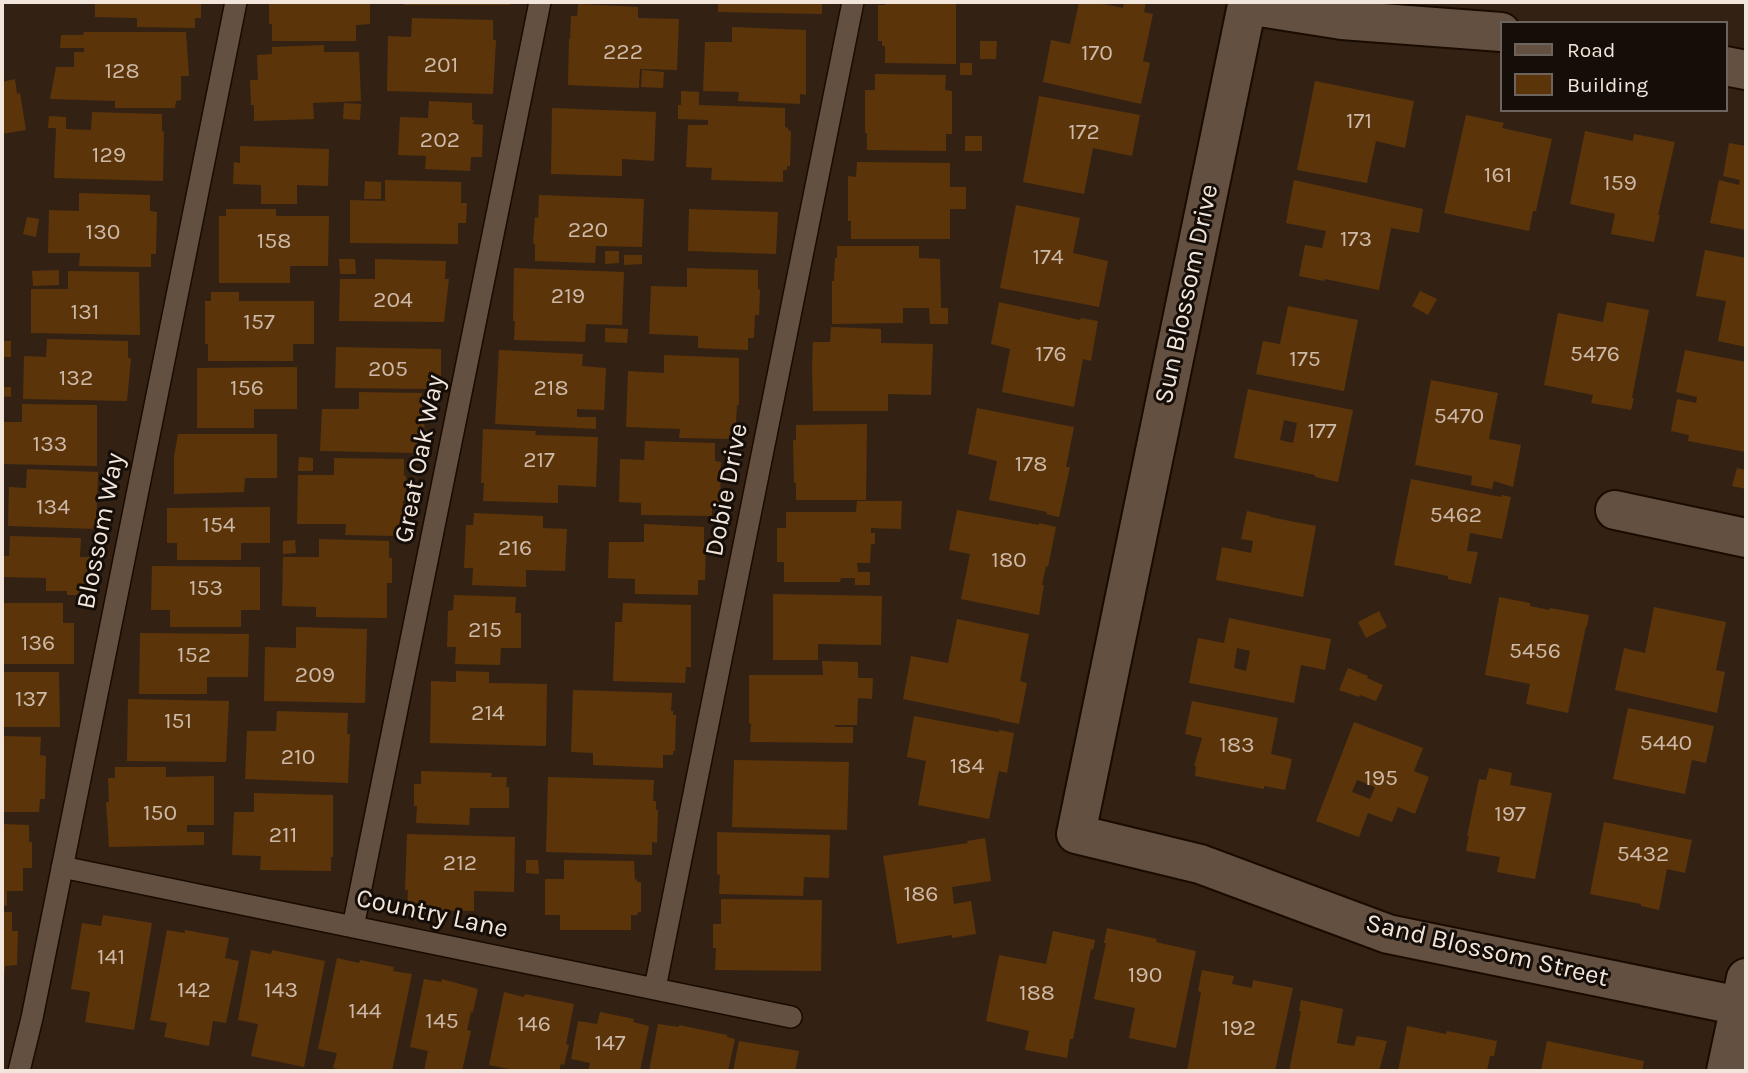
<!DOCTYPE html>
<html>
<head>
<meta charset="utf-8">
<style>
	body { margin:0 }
	#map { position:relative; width:1748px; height:1073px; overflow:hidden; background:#332214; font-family:Karla,sans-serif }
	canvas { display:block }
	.frame { position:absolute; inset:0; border:4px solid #f1e5dc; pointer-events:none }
	.legend { position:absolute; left:1500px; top:21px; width:228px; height:91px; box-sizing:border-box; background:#150e08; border:2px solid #6d645d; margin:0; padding:9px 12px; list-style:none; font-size:21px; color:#f1e5dc }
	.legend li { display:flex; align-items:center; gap:14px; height:35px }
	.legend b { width:35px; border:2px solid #6d645d }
</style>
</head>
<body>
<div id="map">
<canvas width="1748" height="1073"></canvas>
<div class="frame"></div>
<ul class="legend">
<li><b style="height:9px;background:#635041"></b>Road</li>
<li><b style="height:19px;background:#5c340a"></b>Building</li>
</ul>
</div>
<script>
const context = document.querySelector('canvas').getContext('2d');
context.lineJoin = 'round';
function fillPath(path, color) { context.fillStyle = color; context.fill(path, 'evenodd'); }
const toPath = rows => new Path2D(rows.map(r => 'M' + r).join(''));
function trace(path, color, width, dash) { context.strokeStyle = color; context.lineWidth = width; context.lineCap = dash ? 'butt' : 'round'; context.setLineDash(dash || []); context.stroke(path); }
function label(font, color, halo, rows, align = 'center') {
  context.font = font + ' Karla,sans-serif'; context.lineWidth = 6; context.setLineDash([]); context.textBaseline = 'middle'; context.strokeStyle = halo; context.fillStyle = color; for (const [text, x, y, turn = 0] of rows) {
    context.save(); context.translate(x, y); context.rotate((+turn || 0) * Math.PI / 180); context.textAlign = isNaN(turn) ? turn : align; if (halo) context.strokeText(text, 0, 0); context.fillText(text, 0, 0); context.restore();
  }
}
fillPath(toPath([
	[95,2,201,2,201,18,195,18,195,28,137,27,137,18,95,17],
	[269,2,370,2,370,24,356,25,356,41,272,41,272,24,269,24],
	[404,2,510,2,510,5,404,5],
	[718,2,822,2,822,14,718,12],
	[885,2,956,2,956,64,885,63,885,46,882,46,882,41,878,41,878,5,885,5],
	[1079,2,1094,2,1123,8,1124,2,1146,2,1144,12,1153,14,1143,61,1150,63,1141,104,1043,82,1051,40,1070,44],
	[578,4,638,7,638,18,679,19,677,70,640,69,639,88,568,85,569,39,570,39,571,16,577,16],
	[412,18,493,20,493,40,496,40,493,94,387,91,388,36,411,37],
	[732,27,806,30,806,95,800,94,800,104,738,101,739,92,703,91,705,42,732,42],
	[84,32,186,32,189,76,181,76,181,100,176,101,175,108,115,108,115,101,50,99,56,67,74,67,74,52,84,52,84,48,60,48,61,35,83,35],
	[980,41,997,41,996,59,980,59],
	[324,45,324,52,359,52,361,101,313,103,314,119,254,121,254,105,251,105,250,80,258,80,257,55,272,54,272,47],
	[960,63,972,63,972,75,960,75],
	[642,70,664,72,663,88,641,87],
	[875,74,946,75,945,90,952,91,952,134,946,134,946,151,867,150,867,133,865,133,865,90,875,90],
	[15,79,17,94,20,93,26,130,2,134,2,82],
	[1315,81,1414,101,1405,148,1376,141,1367,183,1297,170],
	[681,91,699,92,699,105,785,108,785,127,788,128,788,130,791,131,790,166,787,166,787,170,783,170,783,182,711,180,712,168,686,167,688,125,708,125,708,120,678,119,678,105,681,105],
	[1039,96,1140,115,1132,156,1093,148,1084,194,1023,182],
	[429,101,472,103,472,120,474,120,473,124,483,125,482,157,471,157,470,171,425,169,426,156,398,155,400,117,428,118],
	[344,103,361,104,360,120,343,119],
	[552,108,656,112,654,161,622,159,622,176,551,174],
	[92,112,162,114,162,132,164,131,163,181,54,178,56,128,48,128,49,116,66,117,66,129,91,130],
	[1466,115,1504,123,1502,128,1552,139,1536,211,1533,211,1529,231,1444,213],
	[1585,131,1633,141,1634,134,1675,142,1658,215,1660,215,1654,242,1611,234,1615,214,1570,204],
	[965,136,982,136,982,151,965,151],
	[1729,143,1746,146,1746,230,1710,223,1719,180,1739,185,1740,180,1723,176],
	[240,146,329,149,328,186,297,185,297,204,261,204,261,185,233,184,234,162,240,163],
	[857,162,950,163,950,187,966,187,966,209,950,209,950,239,851,239,851,221,848,221,848,176,856,177],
	[385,180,461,182,461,203,467,203,466,223,458,223,458,244,350,243,350,200,385,201],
	[1294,180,1423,209,1419,233,1391,228,1379,290,1325,279,1324,281,1299,276,1305,245,1322,248,1326,231,1286,223],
	[365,181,381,182,381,199,364,199],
	[79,193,150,195,150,211,157,212,156,254,151,254,151,267,79,266,80,253,48,253,49,210,79,211],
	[539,195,644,199,642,247,596,246,595,263,535,261,535,244,533,243,535,217,538,218],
	[1016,205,1080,218,1073,253,1108,261,1099,307,1000,288],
	[226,209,276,209,276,216,329,216,328,266,290,266,290,283,219,283,219,216,226,216],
	[689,209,778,212,776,254,688,251],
	[27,217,39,219,36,237,23,234],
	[837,246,919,246,919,258,940,259,941,308,948,308,948,324,930,324,929,308,903,308,903,323,832,324,832,281,834,281,835,258,837,258],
	[1705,250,1746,258,1746,347,1718,341,1726,301,1696,296],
	[605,251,619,251,619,263,605,264],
	[624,255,642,255,642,264,624,265],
	[339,259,355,259,356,274,340,274],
	[375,259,446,261,445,279,449,279,444,322,339,321,340,279,375,279],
	[514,268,624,272,622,325,586,324,585,342,514,340,515,321,513,321],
	[687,268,758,270,758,290,760,289,759,315,755,315,754,338,748,338,748,350,698,348,698,336,649,334,651,286,687,287],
	[59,270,59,285,33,286,32,271],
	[68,271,139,272,140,335,31,333,31,289,68,289],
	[1420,291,1437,299,1428,315,1412,306],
	[211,292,239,292,239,301,314,301,314,344,293,344,293,361,208,361,208,344,205,344,205,301,211,301],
	[999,302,1080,320,1081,318,1098,321,1091,361,1083,359,1074,407,1002,392,1010,349,991,344],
	[1607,302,1649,310,1632,398,1634,398,1631,410,1591,403,1593,395,1544,385,1558,313,1603,322],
	[1288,306,1358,320,1344,391,1256,374,1263,341,1280,344],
	[831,327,881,329,881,343,933,344,931,395,888,394,888,411,813,411,812,366,813,342,830,342],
	[605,328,628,329,627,343,605,342],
	[47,339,128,341,128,358,131,358,127,401,23,399,24,356,46,357],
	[2,341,11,341,11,357,2,357],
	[336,347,441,349,441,389,335,388],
	[499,350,583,354,582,366,606,368,604,410,577,409,577,417,596,417,596,429,495,424],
	[1685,350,1746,362,1746,452,1688,441,1689,435,1671,431,1677,399,1696,403,1697,397,1676,392],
	[664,355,739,358,739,405,737,405,735,439,679,438,680,429,626,427,628,371,664,373],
	[297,367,297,409,254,409,254,428,197,428,197,368],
	[1431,380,1498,393,1489,439,1521,445,1513,487,1494,481,1492,489,1471,485,1472,476,1415,465],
	[2,387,11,387,11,397,2,396],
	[1248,389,1353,410,1338,482,1315,477,1315,475,1234,458],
	[1284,420,1297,423,1293,443,1280,440],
	[359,392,422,393,422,410,425,410,424,434,419,433,418,453,320,451,322,409,359,409],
	[22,404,97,405,97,466,2,464,2,422,22,422],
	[977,408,1074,427,1066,467,1070,467,1059,517,1046,514,1047,512,989,500,997,461,968,454],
	[867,424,866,500,796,500,796,483,794,483,793,440,796,440,796,425],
	[483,429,536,431,535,435,598,437,596,487,558,485,558,503,483,501,484,483,481,483],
	[178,434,277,434,277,478,245,478,244,492,174,494,174,456],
	[645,441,715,443,715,461,721,462,720,506,712,506,712,516,641,515,641,503,619,502,620,459,644,460],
	[299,457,313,458,313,471,298,471],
	[334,458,404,459,404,476,406,476,406,501,403,501,403,525,397,525,396,536,345,535,346,524,297,524,298,475,334,475],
	[1737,468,1746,470,1746,489,1732,486],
	[27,469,98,472,96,529,8,526,9,487,26,488],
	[1411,479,1501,497,1502,495,1511,497,1502,539,1470,533,1467,551,1478,552,1471,584,1448,579,1448,576,1394,565],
	[857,501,902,501,901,529,871,528,871,533,875,533,875,544,871,544,870,563,857,563,858,572,870,572,870,585,855,585,855,578,841,578,840,582,784,582,784,562,777,562,777,528,786,528,786,512,856,512],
	[270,507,270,543,241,543,241,560,177,560,177,543,167,543,167,508],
	[957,510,1039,525,1039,523,1056,527,1048,567,1046,566,1042,585,1044,585,1039,615,961,599,970,554,949,550],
	[1247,511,1270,516,1270,517,1316,526,1303,597,1216,580,1222,547,1251,553,1253,541,1241,539],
	[474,513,543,516,543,528,567,529,565,571,526,570,526,587,472,585,473,568,464,568,466,525,473,525],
	[644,524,704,527,704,544,706,544,705,580,698,580,698,595,635,594,635,579,608,578,609,542,644,542],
	[10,536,81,538,80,557,90,557,90,579,87,579,87,595,67,595,67,591,46,591,46,578,2,577,2,556,9,556],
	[319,539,389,541,389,558,392,558,392,583,387,583,387,618,316,617,316,607,282,606,283,557,319,557],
	[295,540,296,553,283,554,283,541],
	[152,566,260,567,260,610,241,610,241,627,170,627,170,610,151,610],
	[773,594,882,596,881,645,818,644,818,660,773,660],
	[454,595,516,597,515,613,521,613,521,648,501,648,500,665,455,664,456,647,447,647,448,611,453,610],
	[1499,597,1530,603,1530,606,1549,610,1550,608,1589,615,1587,627,1586,626,1568,713,1526,704,1530,684,1485,675],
	[2,603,63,603,63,623,74,623,74,664,2,664],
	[623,603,691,605,691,667,686,667,685,683,613,681,615,622,622,622],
	[1654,607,1726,622,1716,670,1725,672,1717,713,1615,690,1624,648,1645,653],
	[1379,611,1387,627,1366,638,1358,622],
	[1229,618,1331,639,1325,670,1301,665,1294,703,1189,683,1198,638,1224,643],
	[1237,648,1250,651,1246,671,1234,668],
	[957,619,1029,634,1020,681,1027,683,1019,724,1000,720,1000,719,903,699,911,656,948,663],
	[296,627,367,629,365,703,264,701,265,647,296,648],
	[140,633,249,634,248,677,207,677,207,694,139,694],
	[822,661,858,662,858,678,873,678,872,699,858,698,857,725,835,725,835,727,853,727,853,743,750,742,751,724,749,723,749,675,823,675],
	[1348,668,1368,676,1367,678,1383,685,1376,701,1360,695,1359,697,1339,690],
	[456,671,489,672,489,683,547,684,546,746,430,743,431,681,456,682],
	[2,672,59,672,60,727,2,727],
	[573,690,672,693,671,711,673,711,673,715,676,715,675,751,673,751,673,755,663,755,663,768,593,765,593,753,571,752],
	[128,699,229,701,226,762,127,761],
	[1192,701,1278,718,1271,754,1292,759,1285,790,1264,786,1264,789,1195,776,1196,766,1194,766,1202,738,1185,734],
	[1628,708,1714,726,1706,763,1692,760,1685,794,1613,779],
	[277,711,348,713,347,734,350,734,348,783,245,779,247,731,276,731],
	[914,716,999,732,999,730,1014,733,1007,773,999,771,989,819,918,805,926,761,907,757],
	[1354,722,1423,748,1414,771,1429,777,1415,814,1398,807,1392,822,1368,813,1359,837,1316,821],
	[1357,780,1375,787,1370,799,1352,792],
	[2,736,41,737,40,755,46,756,45,799,40,799,39,812,2,812],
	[734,760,849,762,847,830,732,827],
	[115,767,166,767,166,777,214,776,214,825,187,825,187,832,204,832,204,845,109,847,106,802,109,802,108,778,115,778],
	[1489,768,1512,773,1510,785,1552,793,1535,879,1497,872,1500,857,1466,851,1469,835,1467,836,1479,779,1486,780],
	[421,771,492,773,491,777,507,777,506,787,509,787,509,808,470,808,469,825,416,823,417,806,414,806,414,784,421,784],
	[548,777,654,780,653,801,656,801,656,810,658,810,657,843,652,842,652,855,546,852],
	[254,793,333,795,333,857,331,857,331,871,260,870,261,856,232,855,234,812,254,812],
	[1604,822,1692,840,1685,873,1667,869,1659,910,1641,906,1641,904,1590,894],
	[2,824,29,825,29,842,32,842,32,868,23,868,23,891,7,891,7,906,2,905],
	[717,832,830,835,829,878,804,877,803,896,719,894,720,875,717,874],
	[407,834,515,837,514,892,474,891,474,911,407,910,408,890,405,890],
	[985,838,991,881,952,887,954,904,971,901,976,934,952,938,952,935,897,944,883,856,968,843,967,841],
	[526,860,538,860,539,874,526,873],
	[564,860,634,861,635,880,637,879,637,882,641,882,641,912,638,912,637,915,631,915,631,930,560,930,560,915,545,915,545,879,564,879],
	[721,899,822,900,821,971,715,970,716,948,713,948,713,924,721,924],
	[2,912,12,912,12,931,18,931,17,965,5,966,4,982,2,982],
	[103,915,152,923,134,1030,85,1022,90,992,71,989,82,923,101,926],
	[1107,928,1157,939,1156,942,1196,951,1176,1048,1129,1038,1135,1008,1094,999,1106,943,1104,943],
	[167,930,185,933,185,930,229,938,225,958,239,961,226,1023,213,1021,209,1046,164,1037,167,1023,150,1020],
	[1053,931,1095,940,1093,950,1091,949,1073,1039,1070,1039,1067,1058,1025,1050,1029,1031,986,1021,999,955,1046,964],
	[251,950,271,954,272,950,325,961,304,1067,251,1056,258,1024,238,1020],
	[337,958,359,963,360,960,394,967,393,971,412,974,392,1071,351,1071,333,1068,337,1053,318,1049],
	[1202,970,1234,976,1232,984,1252,988,1253,980,1293,988,1275,1071,1187,1071,1201,992,1198,991],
	[424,979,441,982,442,979,478,989,473,1012,471,1012,467,1030,471,1031,462,1071,424,1071,428,1051,410,1047],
	[504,992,524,997,525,994,574,1004,566,1044,569,1045,564,1065,561,1064,559,1071,509,1071,509,1069,489,1065],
	[1301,1000,1343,1009,1337,1043,1354,1046,1357,1036,1387,1041,1379,1071,1289,1071,1301,1011,1299,1011],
	[600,1012,634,1019,633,1022,649,1026,640,1071,588,1071,590,1063,571,1059,578,1021,597,1024],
	[658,1024,679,1027,679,1025,727,1035,727,1037,735,1039,728,1071,649,1071],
	[1407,1026,1446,1034,1447,1031,1497,1041,1494,1056,1490,1056,1487,1071,1398,1071],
	[739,1041,799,1051,795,1071,733,1071],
	[1547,1041,1644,1061,1642,1071,1541,1071]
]), '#5c340a');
const lane = toPath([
	[62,867,791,1017],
	[353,927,540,2],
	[655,988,853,2],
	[19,1071,32,1018,236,2]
]);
const street = toPath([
	[1501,32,1342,20,1247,5,1076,834,1200,864,1388,934,1740,1006],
	[1725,66,1746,70],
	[1615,510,1746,538],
	[1726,1071,1746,978]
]);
trace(lane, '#1a0b01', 24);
trace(street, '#1a0b01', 42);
trace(lane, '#635041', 21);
trace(street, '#635041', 38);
label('23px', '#ccb9a8', null, [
	["222",623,52],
	["170",1097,53],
	["201",441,65],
	["128",122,71],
	["171",1359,121],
	["172",1084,132],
	["202",440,140],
	["129",109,155],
	["161",1498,175],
	["159",1620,183],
	["220",588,230],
	["130",103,232],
	["173",1356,239],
	["158",274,241],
	["174",1048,257],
	["219",568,296],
	["204",393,300],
	["131",85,312],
	["157",259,322],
	["176",1051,354],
	["5476",1595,354],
	["175",1305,359],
	["205",388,369],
	["132",76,378],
	["156",247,388],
	["218",551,388],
	["5470",1459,416],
	["177",1322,431],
	["133",50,444],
	["217",539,460],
	["178",1031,464],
	["134",53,507],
	["5462",1456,515],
	["154",219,525],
	["216",515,548],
	["180",1009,560],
	["153",206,588],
	["215",485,630],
	["136",38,643],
	["5456",1535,651],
	["152",194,655],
	["209",315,675],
	["137",31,699],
	["214",488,713],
	["151",178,721],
	["5440",1666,743],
	["183",1237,745],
	["210",298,757],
	["184",967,766],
	["195",1381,778],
	["150",160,813],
	["197",1510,814],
	["211",283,835],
	["5432",1643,854],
	["212",460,863],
	["186",921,894],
	["141",111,957],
	["190",1145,975],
	["142",194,990],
	["143",281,990],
	["188",1037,993],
	["144",365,1011],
	["145",442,1021],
	["146",534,1024],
	["192",1239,1028],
	["147",610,1043]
]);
label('26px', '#f1e5dc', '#150e08', [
	["Sun Blossom Drive",1187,294,-78],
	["Great Oak Way",420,459,-79],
	["Dobie Drive",727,490,-79],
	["Blossom Way",101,531,-79],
	["Country Lane",432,914,12],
	["Sand Blossom Street",1487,951,13]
]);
</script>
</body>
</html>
